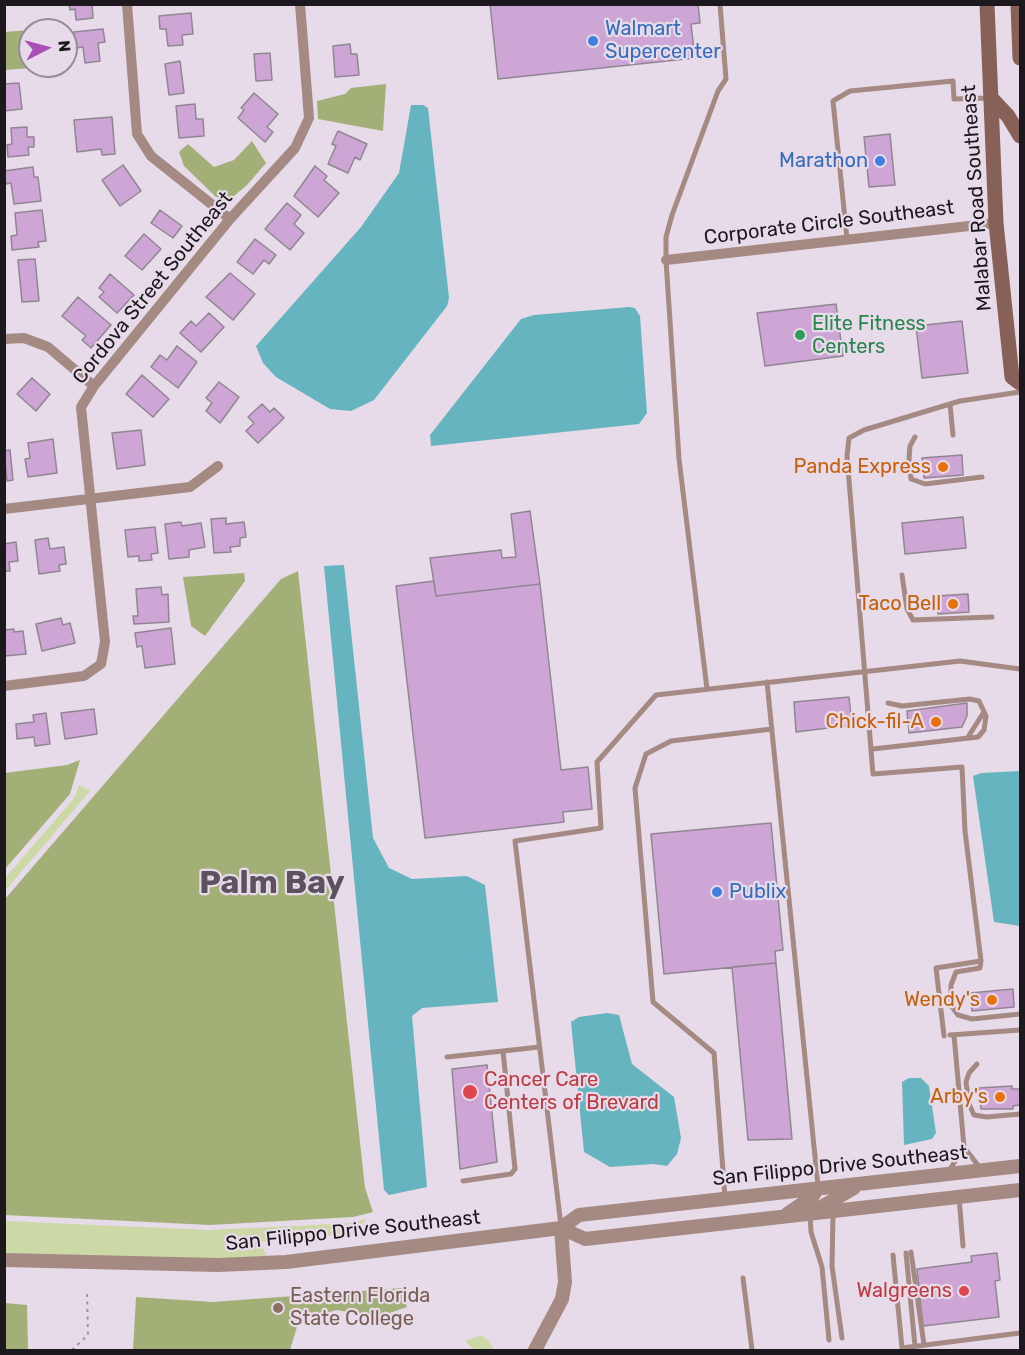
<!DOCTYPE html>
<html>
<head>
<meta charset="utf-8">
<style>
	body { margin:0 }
	#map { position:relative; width:1025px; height:1355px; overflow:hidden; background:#e7dae9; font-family:Rubik,sans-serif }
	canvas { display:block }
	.frame { position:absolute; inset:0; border:6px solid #1d181d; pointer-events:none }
	.north { position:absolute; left:18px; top:18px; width:60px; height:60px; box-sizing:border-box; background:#e7dae9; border:2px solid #968c97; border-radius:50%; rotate:84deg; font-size:16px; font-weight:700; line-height:24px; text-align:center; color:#1d181d }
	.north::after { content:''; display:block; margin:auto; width:21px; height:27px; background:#ab4eb9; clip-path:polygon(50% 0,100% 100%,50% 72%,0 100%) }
</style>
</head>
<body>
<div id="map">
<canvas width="1025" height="1355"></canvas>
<div class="frame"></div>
<div class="north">N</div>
</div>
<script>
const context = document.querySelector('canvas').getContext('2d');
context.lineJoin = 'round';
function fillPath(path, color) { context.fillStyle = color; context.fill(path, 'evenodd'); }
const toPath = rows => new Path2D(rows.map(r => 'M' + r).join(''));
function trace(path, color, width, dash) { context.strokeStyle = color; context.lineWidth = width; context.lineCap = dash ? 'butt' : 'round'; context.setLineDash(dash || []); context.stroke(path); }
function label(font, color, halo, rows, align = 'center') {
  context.font = font + ' Rubik,sans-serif'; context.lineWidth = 4.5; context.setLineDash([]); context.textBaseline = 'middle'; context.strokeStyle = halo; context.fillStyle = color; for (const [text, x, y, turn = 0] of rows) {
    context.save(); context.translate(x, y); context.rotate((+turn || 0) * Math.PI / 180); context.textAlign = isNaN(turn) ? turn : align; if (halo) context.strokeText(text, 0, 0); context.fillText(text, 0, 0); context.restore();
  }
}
fillPath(toPath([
	[79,785,90,791,5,891,5,878,75,797],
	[366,1219,357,1233,261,1242,266,1256,218,1259,5,1254,5,1221,210,1230,353,1223],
	[481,1335,489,1341,494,1350,474,1350,465,1341]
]), '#ccd9a7');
fillPath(toPath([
	[30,30,30,66,45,67,5,70,5,32],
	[386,84,383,131,318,119,317,101,345,94,351,88],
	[252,141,266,163,247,185,229,200,216,197,184,166,179,152,188,144,214,167,234,160],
	[298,571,365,1188,373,1212,353,1217,210,1225,5,1215,5,899,281,579],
	[244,573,245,581,205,636,191,626,183,577],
	[80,760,70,794,5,869,5,773,67,765],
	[402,1288,407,1307,375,1318,337,1310,299,1320,290,1350,133,1350,136,1297,213,1302],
	[5,1303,27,1305,28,1350,5,1350]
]), '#a2b077');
fillPath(toPath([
	[411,105,423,105,428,108,449,298,447,306,374,400,351,411,330,409,276,377,263,363,256,346,361,227,399,173],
	[629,307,635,308,640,316,647,413,639,424,431,446,430,435,521,319,534,315],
	[344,565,373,838,389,868,412,879,467,876,485,885,498,1002,422,1008,412,1016,427,1187,389,1195,384,1190,324,566],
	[1020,771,1020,926,994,922,973,776,981,773],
	[607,1013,619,1015,632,1064,674,1097,681,1138,677,1154,667,1166,653,1164,610,1167,584,1152,571,1022,579,1017],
	[909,1078,921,1078,929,1086,936,1133,932,1139,904,1145,902,1082]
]), '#66b4bf');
const building = toPath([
	[69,4,92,4,93,18,76,20,75,9,70,10,69,4],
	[490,4,698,4,700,23,691,24,695,58,498,79,490,4],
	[191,13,193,34,182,35,183,45,168,46,166,29,160,29,159,16,191,13],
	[103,29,105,42,98,43,100,61,85,63,83,47,76,48,74,32,103,29],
	[350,44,351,54,357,54,359,75,335,77,333,46,350,44],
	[270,53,272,80,256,81,254,54,270,53],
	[180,61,184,93,169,95,165,64,180,61],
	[19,83,22,109,4,111,4,84,19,83],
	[254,93,278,114,267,127,273,132,265,142,238,118,244,110,241,108,254,93],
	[195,104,196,119,203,119,204,136,179,138,176,106,195,104],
	[112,117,115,154,102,155,101,149,77,152,74,120,112,117],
	[27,127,27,137,34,137,34,147,28,147,29,155,8,157,7,145,12,144,11,128,27,127],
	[338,131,367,144,360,160,355,157,348,173,328,164,336,146,332,144,338,131],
	[890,134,895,185,869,187,864,137,890,134],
	[123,165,141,191,120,206,102,180,123,165],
	[315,166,327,176,324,180,339,193,318,217,294,196,315,166],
	[33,167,34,177,38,177,41,201,14,204,11,183,6,184,4,171,33,167],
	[287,203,301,215,294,224,304,233,290,250,265,229,287,203],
	[42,210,46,241,38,242,39,247,12,250,11,236,17,235,15,213,42,210],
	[160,210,182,226,173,238,151,223,160,210],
	[144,234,161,249,142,270,125,256,144,234],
	[255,239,276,255,269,264,264,260,253,274,237,262,255,239],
	[35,259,39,301,22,302,18,260,35,259],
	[230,273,255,294,233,320,206,297,230,273],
	[110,274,134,295,117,313,99,297,104,292,99,288,110,274],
	[78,297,111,325,91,348,82,340,86,336,62,316,78,297],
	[836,304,843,356,765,366,757,313,836,304],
	[209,313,224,327,201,352,180,333,191,321,196,326,209,313],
	[962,321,968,373,922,378,916,326,962,321],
	[177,346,197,362,178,388,151,367,160,355,167,360,177,346],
	[142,375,169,399,153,417,126,394,142,375],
	[32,378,50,394,36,411,17,394,32,378],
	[219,382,239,397,220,423,206,411,212,403,206,398,219,382],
	[262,404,270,412,274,408,284,418,258,443,246,431,254,423,248,417,262,404],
	[141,430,145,465,117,469,112,433,141,430],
	[53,439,57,473,28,477,25,459,30,458,28,443,53,439],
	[10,450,13,480,7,481,4,451,10,450],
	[962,455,963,475,924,478,922,458,962,455],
	[530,511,540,584,436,596,430,558,501,550,502,558,516,557,511,514,530,511],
	[963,517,966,548,905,554,902,523,963,517],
	[226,518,226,524,244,522,246,537,240,538,240,546,230,547,231,552,214,553,211,519,226,518],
	[181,522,182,526,201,523,205,547,189,550,189,557,169,559,165,524,181,522],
	[155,527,158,553,151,554,152,560,139,561,139,556,128,557,125,530,155,527],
	[48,538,50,549,64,547,66,564,59,565,60,571,39,574,35,540,48,538],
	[16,542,18,561,9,562,10,571,4,571,4,544,16,542],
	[434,581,436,596,540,584,561,770,588,767,592,809,563,812,564,822,425,838,396,586,434,581],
	[161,587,162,595,168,594,169,622,134,624,133,616,138,616,136,589,161,587],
	[968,594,969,612,938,614,936,596,968,594],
	[61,618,63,625,70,623,75,643,42,651,36,624,61,618],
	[171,628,175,664,145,668,142,646,137,647,135,633,171,628],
	[14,629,14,632,23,631,26,654,4,656,4,630,14,629],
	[849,697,852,725,796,732,794,702,849,697],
	[967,703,967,716,962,727,909,733,907,711,967,703],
	[94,709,97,734,65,739,61,713,94,709],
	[46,713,50,744,35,746,34,737,17,739,16,724,34,722,33,715,46,713],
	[771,823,783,950,775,951,776,963,664,974,651,834,771,823],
	[776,963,792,1139,748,1140,732,967,776,963],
	[1013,989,1014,1007,972,1011,970,993,1013,989],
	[487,1065,497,1162,460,1169,452,1069,487,1065],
	[1012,1086,1012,1089,1020,1089,1020,1105,1013,1106,1013,1109,981,1109,979,1088,1012,1086],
	[997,1253,1000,1280,995,1281,999,1317,923,1326,917,1269,972,1262,971,1256,997,1253]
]);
fillPath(building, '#cda6d5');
trace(building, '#918593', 1.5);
trace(toPath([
	[72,1350,88,1335,87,1291]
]), '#9d939e', 2, [3, 4.5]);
trace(toPath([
	[847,239,833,101,850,91,953,81,954,99,989,98],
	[1020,392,960,401,864,430,849,438,847,456,873,774,962,767,965,831,981,961,980,968,956,972,951,985,951,1005,958,1015,972,1019,1020,1014],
	[950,404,953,435],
	[915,437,910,446,909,459,911,479,925,484,982,477],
	[902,575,907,609,913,620,992,617],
	[767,682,818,1186],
	[707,689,679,459,666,260,666,237,672,215,718,91,726,79,720,4],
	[968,737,984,712],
	[873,749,978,737,984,730,986,716,979,701,970,699,902,706,888,703],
	[950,1035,1020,1030],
	[954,1035,964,1147,980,1168],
	[944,1036,936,968,981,961],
	[447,1057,503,1051],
	[977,1064,969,1073,966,1082,969,1104,974,1115,987,1117,1020,1114],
	[949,1171,964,1147],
	[463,1181,511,1174,515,1169,503,1051,539,1047],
	[725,1197,714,1053,653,1002,635,788,646,754,671,741,772,729],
	[959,1197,963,1246],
	[833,1213,832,1266,842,1338],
	[810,1215,811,1232,822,1267,829,1340],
	[561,1226,515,841,601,828,597,762,656,695,960,661,1020,669],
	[911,1252,924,1345],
	[906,1253,915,1346],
	[893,1255,902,1348,1020,1333],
	[743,1278,752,1350]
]), '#a58983', 5);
trace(toPath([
	[127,4,137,134,151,156,230,219],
	[666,260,996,223],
	[4,339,24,338,48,347,94,386],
	[4,509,190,487,218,466],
	[4,686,84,676,101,664,105,642,81,407,94,386,230,219,295,148,309,118,300,4]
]), '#a58983', 10);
trace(toPath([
	[811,1213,854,1188],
	[787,1214,812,1197,818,1188],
	[561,1228,585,1239,1020,1190],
	[4,1260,218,1265,286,1262,561,1228,579,1215,1020,1166],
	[535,1350,562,1299,565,1282,561,1228]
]), '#a58983', 14);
trace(toPath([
	[987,4,996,223,1012,377,1020,383],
	[1018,4,1020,58],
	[991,98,1008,116,1020,136]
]), '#876057', 15);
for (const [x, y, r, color] of [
	[593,41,6,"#3f7fe0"],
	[880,161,6,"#3f7fe0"],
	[800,335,6,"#2e9e5b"],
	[943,467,6,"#e8710a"],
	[953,604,6,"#e8710a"],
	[936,722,6,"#e8710a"],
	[717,892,6,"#3f7fe0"],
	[992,1000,6,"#e8710a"],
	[470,1092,8,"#e0444e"],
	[1000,1097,6,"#e8710a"],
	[964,1291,6,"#e0444e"],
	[278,1308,6,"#8d6e63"]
]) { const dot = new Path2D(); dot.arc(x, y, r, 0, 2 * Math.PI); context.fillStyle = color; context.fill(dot); trace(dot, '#e7dae9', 2); }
label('20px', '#366cbe', '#e7dae9', [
	["Walmart",605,29],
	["Supercenter",605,52],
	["Marathon",868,161,"right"],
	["Publix",729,892]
], 'left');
label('20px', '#1d181d', '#e7dae9', [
	["Malabar Road Southeast",977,198,-94],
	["Corporate Circle Southeast",829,223,-7],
	["Cordova Street Southeast",153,288,-51],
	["San Filippo Drive Southeast",840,1166,-6],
	["San Filippo Drive Southeast",353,1231,-6]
]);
label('20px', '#27864d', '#e7dae9', [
	["Elite Fitness",812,324],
	["Centers",812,347]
], 'left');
label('20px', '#c56008', '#e7dae9', [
	["Panda Express",931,467],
	["Taco Bell",941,604],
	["Chick-fil-A",924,722],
	["Wendy's",980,1000],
	["Arby's",988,1097]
], 'right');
label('20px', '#be3a42', '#e7dae9', [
	["Cancer Care",484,1080],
	["Centers of Brevard",484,1103],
	["Walgreens",952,1291,"right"]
], 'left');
label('20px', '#785e54', '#e7dae9', [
	["Eastern Florida",290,1296],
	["State College",290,1319]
], 'left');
label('bold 32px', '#5c515e', '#e7dae9', [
	["Palm Bay",272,884]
]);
</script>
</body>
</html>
